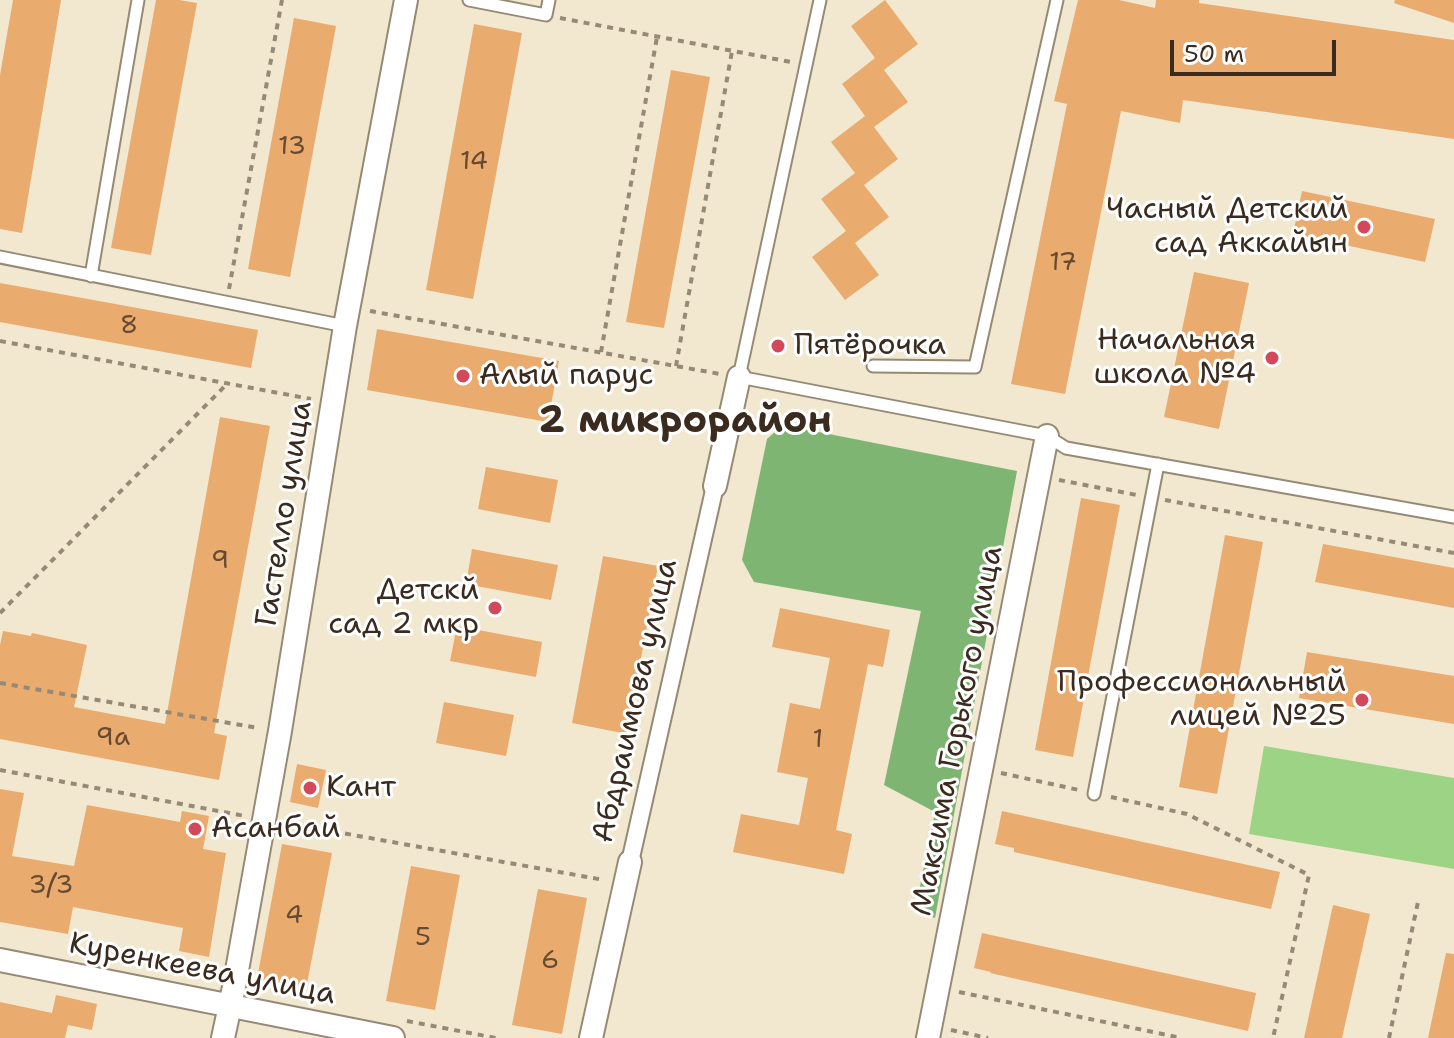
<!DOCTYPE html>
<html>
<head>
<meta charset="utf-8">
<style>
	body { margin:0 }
	#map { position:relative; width:1454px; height:1038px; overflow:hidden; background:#f1e8cf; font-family:"Shantell Sans",sans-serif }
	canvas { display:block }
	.scale { position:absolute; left:1170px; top:40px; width:166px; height:36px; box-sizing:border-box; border:4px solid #3b2a1e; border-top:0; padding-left:10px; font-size:24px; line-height:28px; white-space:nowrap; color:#3b2a1e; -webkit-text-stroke:6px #fff; paint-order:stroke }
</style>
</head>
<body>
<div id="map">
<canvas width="1454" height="1038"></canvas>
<div class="scale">50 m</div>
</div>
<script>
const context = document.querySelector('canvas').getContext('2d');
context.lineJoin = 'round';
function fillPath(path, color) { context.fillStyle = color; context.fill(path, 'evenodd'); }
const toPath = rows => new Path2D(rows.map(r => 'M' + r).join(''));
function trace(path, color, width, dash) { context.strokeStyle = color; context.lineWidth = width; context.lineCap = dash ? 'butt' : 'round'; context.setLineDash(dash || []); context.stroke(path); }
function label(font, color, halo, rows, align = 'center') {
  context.font = font + ' "Shantell Sans",sans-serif'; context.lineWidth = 6; context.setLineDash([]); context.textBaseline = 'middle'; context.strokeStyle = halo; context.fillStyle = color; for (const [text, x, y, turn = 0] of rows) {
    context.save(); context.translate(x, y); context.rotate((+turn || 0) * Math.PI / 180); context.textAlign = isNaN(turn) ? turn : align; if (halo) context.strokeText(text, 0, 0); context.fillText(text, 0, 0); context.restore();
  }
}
fillPath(toPath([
	[1264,746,1454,778,1454,869,1249,834]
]), '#9dd385');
fillPath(toPath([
	[783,425,1017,471,935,918,915,911,935,812,884,785,921,611,754,582,742,560,767,439]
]), '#7eb572');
fillPath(toPath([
	[13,0,61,0,22,233,0,229,0,75],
	[156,0,179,0,197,3,151,255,111,248],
	[885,0,918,44,884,70,908,102,874,127,898,159,864,185,889,217,855,243,879,275,845,300,812,257,846,231,821,199,855,173,831,142,865,116,842,84,875,58,851,26],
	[1078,0,1119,0,1155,8,1156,0,1199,0,1199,3,1454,40,1454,139,1183,100,1180,123,1121,111,1065,394,1011,384,1067,104,1054,101],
	[1395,0,1454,0,1454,23,1394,3],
	[294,18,336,26,290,277,248,269],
	[474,24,522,33,473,299,426,290],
	[671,70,710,77,664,328,626,322],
	[1302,191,1435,219,1425,262,1293,234],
	[1194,272,1249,283,1219,429,1164,417],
	[0,283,258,330,251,368,0,322],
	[377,329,559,361,548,422,367,390],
	[220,417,270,426,214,733,227,736,219,780,0,739,0,645,3,631,31,636,32,633,87,645,74,707,165,724],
	[486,467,558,480,550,523,478,509],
	[1081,498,1120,505,1073,757,1035,750],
	[1225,535,1263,542,1217,794,1179,787],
	[1323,544,1454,568,1454,608,1315,582],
	[472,549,558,565,551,600,466,584],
	[603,556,658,566,627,734,572,723],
	[780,608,890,630,883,667,868,664,836,830,852,834,844,874,733,852,741,814,799,825,808,778,777,772,790,703,820,709,830,658,772,647],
	[457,626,542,642,536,677,450,661],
	[1307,652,1454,676,1454,724,1299,698],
	[444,702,514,715,506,756,436,743],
	[297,764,326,770,318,808,290,802],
	[0,789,24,793,12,856,74,866,87,805,180,822,182,811,209,816,203,849,226,853,209,957,179,951,183,928,73,907,68,934,0,922],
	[1002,811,1280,872,1271,909,1014,852,1014,848,995,844],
	[282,844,332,853,306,989,257,979],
	[411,866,460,875,435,1010,386,1001],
	[538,889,587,898,562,1034,512,1025],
	[1333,905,1370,914,1342,1038,1304,1038],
	[982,933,1256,993,1248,1031,990,973,991,972,974,968],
	[1446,953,1454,954,1454,1038,1428,1038],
	[56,995,97,1004,92,1030,68,1025,65,1038,0,1038,0,1002,52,1013]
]), '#eaab6f');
const service = toPath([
	[469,0,546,15,549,0],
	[820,0,739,377,1047,436,1066,448,1454,517],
	[0,257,345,326],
	[91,276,138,0],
	[873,366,975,367,1057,0],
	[1094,794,1158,464]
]);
const pedestrian = toPath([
	[630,862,715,486]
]);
const minor = toPath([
	[715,486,739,377],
	[0,960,393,1038],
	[223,1038,234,987,280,731,345,326,406,0],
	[591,1038,630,862],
	[928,1038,1047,436]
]);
trace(service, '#968976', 15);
trace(pedestrian, '#968976', 20);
trace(minor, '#968976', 26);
trace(toPath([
	[560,18,791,62],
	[229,289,282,0],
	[370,311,720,374],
	[0,341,311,399],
	[601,352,657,37],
	[676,366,732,51],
	[1059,480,1137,495],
	[1165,500,1454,553],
	[0,613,228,383],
	[0,683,258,728],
	[0,770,245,816],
	[1001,773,1079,790],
	[1111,797,1187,814,1309,875,1273,1038],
	[286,823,604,880],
	[959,992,1182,1038],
	[407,1021,496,1038],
	[951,1030,988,1038],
	[1389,1038,1418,902]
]), '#968976', 4, [6, 6]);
trace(service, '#fff', 11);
trace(pedestrian, '#fff', 16);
trace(minor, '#fff', 22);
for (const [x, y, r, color] of [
	[1364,227,8,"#d1495b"],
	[778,346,8,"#d1495b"],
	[1272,358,8,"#d1495b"],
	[463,376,8,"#d1495b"],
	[495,608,8,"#d1495b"],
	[1362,700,8,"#d1495b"],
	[310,788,8,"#d1495b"],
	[195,829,8,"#d1495b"]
]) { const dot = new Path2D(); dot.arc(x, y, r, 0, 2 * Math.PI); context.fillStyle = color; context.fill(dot); trace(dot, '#fff', 3); }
label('26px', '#674a32', null, [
	["13",292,147],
	["14",474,162],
	["17",1063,263],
	["8",129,326],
	["9",220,561],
	["9а",113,738],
	["1",818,740],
	["3/3",51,886],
	["4",294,916],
	["5",423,938],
	["6",550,961]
]);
label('30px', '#3b2a1e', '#fff', [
	["Часный Детский",1348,210],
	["сад Аккайын",1348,244],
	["Начальная",1256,341],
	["школа №4",1256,375],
	["Пятёрочка",794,346,"left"],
	["Алый парус",479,376,"left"],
	["Детскй",479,591],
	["сад 2 мкр",479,625],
	["Профессиональный",1346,683],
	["лицей №25",1346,717],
	["Кант",326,788,"left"],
	["Асанбай",211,829,"left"]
], 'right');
label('30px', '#3b2a1e', '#fff', [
	["Гастелло улица",285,514,-81],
	["Абдраимова улица",636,701,-77],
	["Максима Горького улица",958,731,-79],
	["Куренкеева улица",202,970,11]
]);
label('bold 38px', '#3b2a1e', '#fff', [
	["2 микрорайон",685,422]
]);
</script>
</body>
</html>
